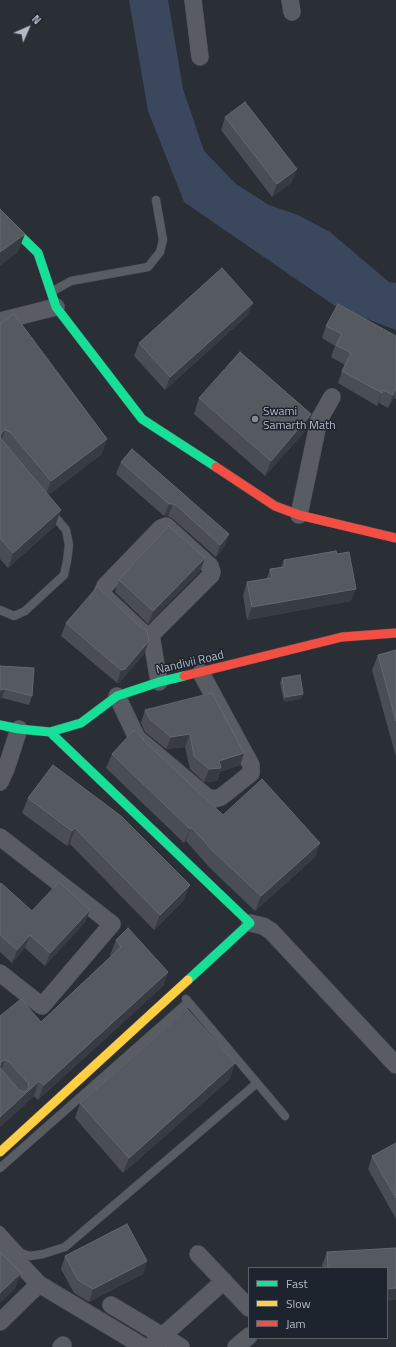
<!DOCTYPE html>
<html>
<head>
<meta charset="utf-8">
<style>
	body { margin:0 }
	#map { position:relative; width:396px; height:1347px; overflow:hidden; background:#2a2e35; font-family:"Titillium Web",sans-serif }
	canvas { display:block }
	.legend { position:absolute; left:248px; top:1267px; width:140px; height:72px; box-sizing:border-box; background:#1e242e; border:1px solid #5a606a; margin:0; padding:5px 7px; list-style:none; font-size:12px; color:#b4bac5 }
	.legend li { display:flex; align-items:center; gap:8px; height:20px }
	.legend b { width:20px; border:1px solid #5a606a }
	.north { position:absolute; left:8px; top:8px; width:40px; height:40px; -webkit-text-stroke:3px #1e242e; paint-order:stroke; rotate:45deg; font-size:11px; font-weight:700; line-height:16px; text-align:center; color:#b4bac5 }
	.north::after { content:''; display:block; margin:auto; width:14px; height:18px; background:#b4bac5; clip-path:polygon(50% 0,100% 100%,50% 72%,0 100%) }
</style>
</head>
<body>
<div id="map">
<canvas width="396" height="1347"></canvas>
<ul class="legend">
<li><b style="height:5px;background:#16e098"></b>Fast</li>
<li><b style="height:5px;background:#ffcf43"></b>Slow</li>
<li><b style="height:5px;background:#f24e42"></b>Jam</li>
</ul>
<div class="north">N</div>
</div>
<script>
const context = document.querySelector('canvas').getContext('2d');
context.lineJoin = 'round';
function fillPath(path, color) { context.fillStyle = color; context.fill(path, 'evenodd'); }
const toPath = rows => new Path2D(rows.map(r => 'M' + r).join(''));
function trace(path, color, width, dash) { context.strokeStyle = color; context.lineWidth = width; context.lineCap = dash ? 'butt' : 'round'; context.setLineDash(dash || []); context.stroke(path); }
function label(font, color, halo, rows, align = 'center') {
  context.font = font + ' "Titillium Web",sans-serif'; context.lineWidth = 3; context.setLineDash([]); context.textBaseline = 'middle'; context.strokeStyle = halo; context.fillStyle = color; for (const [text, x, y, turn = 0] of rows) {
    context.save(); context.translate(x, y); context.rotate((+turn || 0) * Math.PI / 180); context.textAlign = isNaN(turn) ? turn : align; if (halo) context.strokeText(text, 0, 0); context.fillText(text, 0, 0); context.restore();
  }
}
fillPath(toPath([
	[129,0,168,0,183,89,204,151,236,184,269,205,298,215,330,232,389,282,396,283,396,330,338,308,184,202,148,111]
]), '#3b475c');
const lane = toPath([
	[51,292,71,281,148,267,160,252,163,240,156,200],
	[0,610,14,616,25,611,64,575,67,561,69,545,66,530,51,512],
	[186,999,285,1116],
	[0,1168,188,1002],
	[0,1230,21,1253,30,1256,43,1254,65,1247,257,1083]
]);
const street = toPath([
	[193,0,200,57],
	[290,0,292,12],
	[0,321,56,307],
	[299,515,319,420,332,397],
	[151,635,211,575,212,572,210,566,166,526,161,528,105,586,102,593,104,596,141,631,145,634,151,635,159,682],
	[117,696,137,738,207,797,214,799,221,797,245,778,251,773,251,765,201,673],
	[0,782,6,769,19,729],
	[0,837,112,924,42,1006,0,973],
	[250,923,263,926,271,931,396,1065],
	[0,1243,39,1284,0,1322],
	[198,1254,249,1308],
	[39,1284,144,1347],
	[111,1305,181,1347],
	[61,1347,63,1345],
	[150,1347,224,1281],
	[236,1347,249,1336]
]);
const fast = toPath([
	[0,216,38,253,56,307,142,419,216,467],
	[0,725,19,729,50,732,81,723,117,696,159,682,184,676],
	[50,732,250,923,188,980]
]);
const slow = toPath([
	[0,1152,188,980]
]);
const jam = toPath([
	[216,467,275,506,299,515,396,538],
	[184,676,342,637,396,633]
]);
trace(lane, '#484a50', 9);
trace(street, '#484a50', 18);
trace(fast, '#484a50', 10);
trace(slow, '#484a50', 10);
trace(jam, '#484a50', 10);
trace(lane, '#595c62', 8);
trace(street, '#595c62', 17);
trace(fast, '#16e098', 9);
trace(slow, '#ffcf43', 9);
trace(jam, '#f24e42', 9);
fillPath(toPath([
	[225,117,292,182,272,197,221,130],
	[248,315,165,390,134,356,139,343],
	[0,324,102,454,48,495,61,510,55,526,8,568,0,559],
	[326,326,396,336,396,399,394,398,388,408,379,403,377,406,338,383,342,371,345,365,331,357,335,346,322,338],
	[199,398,311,414,306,430,265,476,194,414],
	[121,462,229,534,224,547,216,557,173,519,168,516,164,516,116,474],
	[205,558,200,571,148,624,115,592,119,580],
	[284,560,351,601,247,620,243,595,247,582,267,578,270,569,281,567],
	[102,591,144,654,120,682,117,683,61,636,66,623],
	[396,650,396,757,372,670,378,655],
	[0,666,32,696,29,705,2,698,0,699],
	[282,678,303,694,301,699,284,702,280,683],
	[145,710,244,753,240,765,220,772,217,781,204,782,190,769,185,747,166,749,145,732,141,723],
	[144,741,223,815,320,843,315,857,255,911,210,868,186,841,184,843,106,768,112,754],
	[53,765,184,900,154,930,70,844,67,846,22,813,28,798],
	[0,884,32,911,90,910,85,922,45,966,25,948,12,963,0,952],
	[116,940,168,972,163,986,38,1100,34,1096,0,1127,0,1016,41,1022,112,956,110,955],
	[230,1079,123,1173,75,1118,80,1103],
	[396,1143,396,1219,368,1169,372,1156],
	[327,1252,387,1268,322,1268,322,1265],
	[65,1256,147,1261,143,1274,89,1302,74,1293,61,1269]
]), '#4a4d54');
fillPath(toPath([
	[297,169,292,182,272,197,277,184],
	[25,234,18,252,0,266,0,252],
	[253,303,248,315,165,390,170,377],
	[396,389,396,391,394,398,388,408,393,395],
	[383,390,379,403,377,406,382,393],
	[311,414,306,430,265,476,271,461],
	[5,430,0,444,0,437,2,432],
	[107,439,102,454,45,497,51,481],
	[169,504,173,504,168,516,164,516],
	[61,510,55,526,8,568,13,553],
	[229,534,224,547,216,557,220,545],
	[205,558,200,571,148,624,153,611],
	[356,589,351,601,247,620,252,607],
	[149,641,144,654,120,682,117,683,121,670],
	[5,689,2,698,0,699,0,690],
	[303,694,301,699,284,702,285,697],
	[190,734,185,747,166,749,171,737],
	[244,753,240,765,220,772,217,781,204,782,209,769,219,761],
	[191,827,186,841,184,843,190,829],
	[75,828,70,844,67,846,72,831],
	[320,843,315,857,255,911,261,896],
	[190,885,184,900,154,930,160,915],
	[90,910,85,922,45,966,50,953],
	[30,935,25,948,12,963,17,950],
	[168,972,163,986,38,1100,44,1085],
	[5,1060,0,1073,0,1066,1,1062],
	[235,1063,230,1079,123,1173,129,1158],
	[39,1081,34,1096,0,1127,0,1117],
	[147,1261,143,1274,89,1302,93,1289],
	[21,1273,15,1289,0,1303,0,1293],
	[396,1288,396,1300,387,1301,387,1289]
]), '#383c42');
const building = toPath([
	[245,102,297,169,277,184,225,117,245,102],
	[0,209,25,234,0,252,0,209],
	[222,268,253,303,170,377,139,343,222,268],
	[338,304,396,336,396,389,393,395,383,390,382,393,342,371,351,353,336,345,342,334,326,326,338,304],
	[14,314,107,439,51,481,10,432,5,430,2,432,0,436,1,439,61,510,13,553,0,538,0,324,14,314],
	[240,352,311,414,271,461,199,398,240,352],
	[132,449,229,534,220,545,177,506,173,504,169,504,121,462,132,449],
	[169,526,205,558,153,611,119,580,131,566,169,526],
	[336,551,337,554,349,552,356,589,252,607,247,582,272,578,270,569,285,567,284,560,336,551],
	[98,586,102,591,139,626,147,631,149,641,125,669,121,670,66,623,98,586],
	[396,650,396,721,378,655,396,650],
	[0,666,34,668,32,696,5,689,0,690,0,666],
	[300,675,303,694,285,697,282,678,300,675],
	[212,693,244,753,219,761,221,768,209,769,194,756,190,734,171,737,150,719,145,710,212,693],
	[134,730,144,739,142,739,223,815,262,779,320,843,261,896,215,853,191,827,190,829,112,754,134,730],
	[53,765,121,816,190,885,160,915,75,828,72,831,28,798,53,765],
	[59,882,90,910,50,953,30,935,17,950,0,935,0,884,1,883,32,911,59,882],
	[128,928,168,972,44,1085,39,1081,0,1117,0,1067,1,1069,19,1090,24,1092,26,1091,29,1088,28,1083,9,1062,5,1060,1,1062,0,1066,0,1016,21,999,41,1022,121,947,116,940,128,928],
	[187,1009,235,1063,129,1158,80,1103,187,1009],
	[396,1143,396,1198,372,1156,396,1143],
	[127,1224,147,1261,93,1289,78,1280,65,1256,127,1224],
	[396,1248,396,1288,387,1289,387,1268,328,1268,327,1252,396,1248],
	[0,1252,21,1273,0,1293,0,1252]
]);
fillPath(building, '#555960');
trace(building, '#646870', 1);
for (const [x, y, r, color] of [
	[255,419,4,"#848993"]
]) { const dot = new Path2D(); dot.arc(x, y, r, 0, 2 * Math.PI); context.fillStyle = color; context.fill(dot); trace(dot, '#1e242e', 1.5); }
label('12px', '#b4bac5', '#1e242e', [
	["Swami",263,412],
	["Samarth Math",263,426]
], 'left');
label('12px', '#b4bac5', '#1e242e', [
	["Nandivii Road",190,663,-13]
]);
</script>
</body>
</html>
